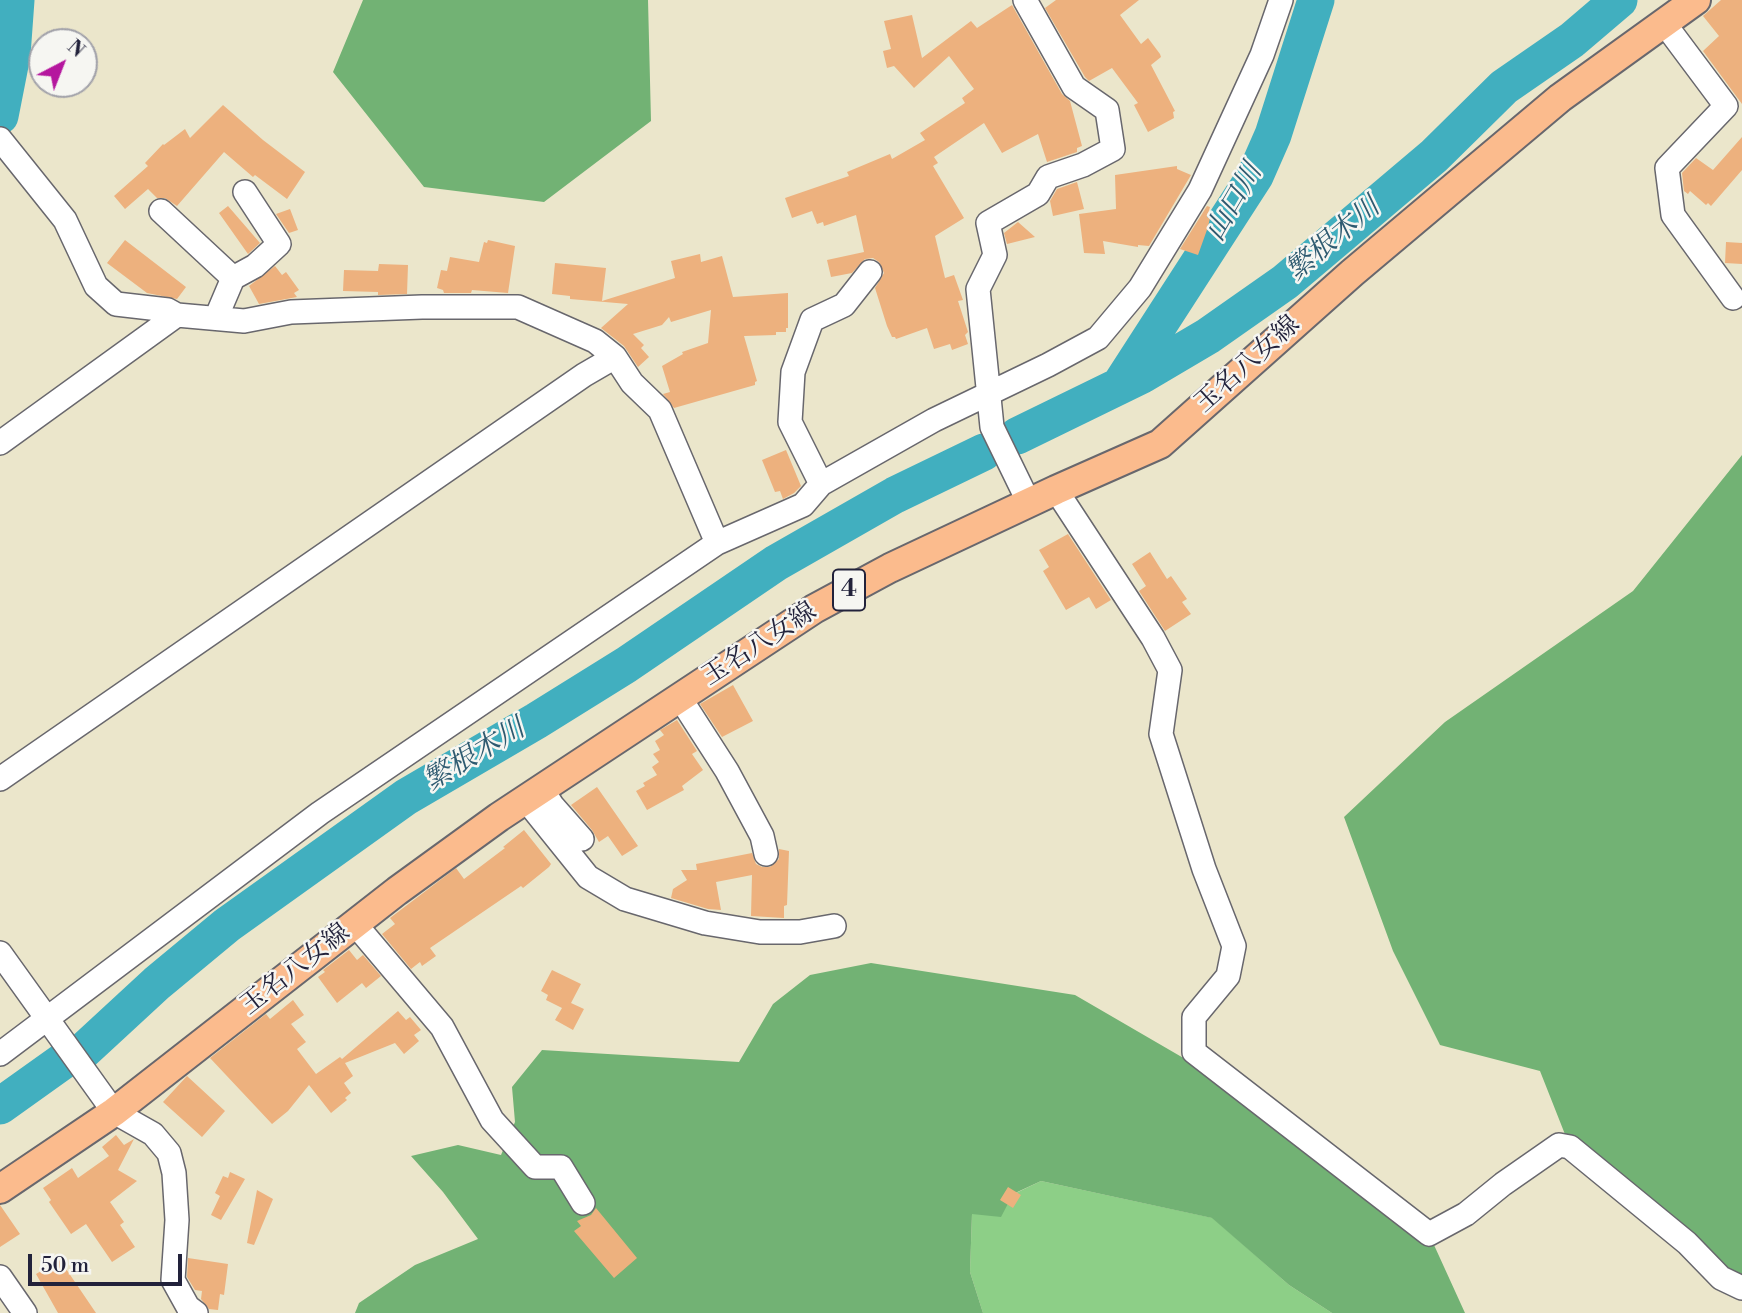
<!DOCTYPE html>
<html>
<head>
<meta charset="utf-8">
<style>
	body { margin:0 }
	#map { position:relative; width:1742px; height:1313px; overflow:hidden; background:#ebe6cb; font-family:"Libre Bodoni",serif }
	canvas { display:block }
	.north { position:absolute; left:28px; top:28px; width:70px; height:70px; box-sizing:border-box; background:#f6f6f2; border:2px solid #a1a1a9; border-radius:50%; rotate:42deg; font-size:19px; font-weight:700; line-height:28px; text-align:center; color:#22223b }
	.north::after { content:''; display:block; margin:auto; width:24px; height:32px; background:#b5179e; clip-path:polygon(50% 0,100% 100%,50% 72%,0 100%) }
	.scale { position:absolute; left:28px; top:1254px; width:154px; height:32px; box-sizing:border-box; border:4px solid #22223b; border-top:0; padding-left:9px; font-size:21px; line-height:24px; white-space:nowrap; color:#22223b; -webkit-text-stroke:5px #f6f6f2; paint-order:stroke }
</style>
</head>
<body>
<div id="map">
<canvas width="1742" height="1313"></canvas>
<div class="north">N</div>
<div class="scale">50 m</div>
</div>
<script>
const context = document.querySelector('canvas').getContext('2d');
context.lineJoin = 'round';
function fillPath(path, color) { context.fillStyle = color; context.fill(path, 'evenodd'); }
const toPath = rows => new Path2D(rows.map(r => 'M' + r).join(''));
function trace(path, color, width, dash) { context.strokeStyle = color; context.lineWidth = width; context.lineCap = dash ? 'butt' : 'round'; context.setLineDash(dash || []); context.stroke(path); }
function label(font, color, halo, rows, align = 'center') {
  context.font = font + ' "Libre Bodoni","Noto Serif JP",serif'; context.lineWidth = 5; context.setLineDash([]); context.textBaseline = 'middle'; context.strokeStyle = halo; context.fillStyle = color; for (const [text, x, y, turn = 0] of rows) {
    context.save(); context.translate(x, y); context.rotate((+turn || 0) * Math.PI / 180); context.textAlign = isNaN(turn) ? turn : align; if (halo) context.strokeText(text, 0, 0); context.fillText(text, 0, 0); context.restore();
  }
}
fillPath(toPath([
	[1041,1181,1213,1218,1289,1285,1332,1313,983,1313,970,1272,972,1214]
]), '#8dcf87');
fillPath(toPath([
	[363,0,648,0,651,121,544,202,424,187,333,72],
	[1742,455,1742,1288,1570,1147,1540,1071,1440,1045,1393,951,1344,817,1445,722,1633,591],
	[871,963,1075,995,1254,1099,1429,1234,1465,1313,1332,1313,1289,1285,1212,1218,1041,1181,1013,1194,1001,1217,972,1214,970,1272,983,1313,355,1313,359,1303,415,1265,478,1239,443,1192,411,1156,458,1145,501,1155,515,1122,512,1087,542,1050,739,1062,773,1004,810,975]
]), '#72b274');
trace(toPath([
	[0,116,12,55,16,0],
	[1120,385,1255,176,1273,135,1316,0],
	[1017,436,1142,375,1208,336,1285,282,1434,156,1504,87,1572,40,1619,0],
	[0,1106,70,1056,79,1055,157,983,227,925,406,797,536,721,626,665,776,563,895,495,984,452]
]), '#41afbf', 37);
fillPath(toPath([
	[1056,0,1139,0,1120,15,1141,44,1148,38,1160,54,1161,57,1151,65,1175,111,1173,112,1174,118,1148,132,1134,105,1138,103,1112,68,1089,81,1085,77,1045,8],
	[1721,0,1742,0,1742,104,1703,51,1719,36,1703,16],
	[1012,5,1062,94,1070,101,1082,146,1077,148,1077,152,1047,162,1038,134,1002,153,984,123,934,157,938,163,933,166,964,218,935,236,945,278,954,275,963,300,958,301,968,332,965,335,968,344,952,350,950,344,934,349,927,328,896,339,895,337,892,337,887,326,875,288,884,273,879,262,873,258,865,259,852,273,831,277,827,260,864,252,856,215,824,226,823,222,817,224,812,211,792,218,785,198,849,176,847,172,890,154,892,159,925,140,920,133,965,103,962,98,974,89,949,56,914,88,894,66,887,68,883,51,891,49,884,21,912,15,922,58,971,21,977,28],
	[223,105,263,140,305,172,287,199,255,175,253,177,224,152,177,206,165,198,157,198,148,189,125,209,114,196,148,166,145,163,163,144,164,145,185,129,190,138],
	[1742,137,1742,170,1711,206,1708,203,1706,205,1690,191,1688,194,1684,191,1682,173,1696,158,1713,170],
	[1177,166,1177,169,1191,175,1149,246,1138,245,1138,247,1103,241,1105,254,1084,253,1079,214,1116,209,1115,175],
	[1077,182,1084,209,1053,216,1050,201,1057,189],
	[228,206,260,243,248,254,219,213],
	[1207,206,1210,207,1207,217,1210,218,1208,227,1198,255,1180,249],
	[290,209,298,230,289,233,276,214],
	[1018,222,1035,237,1007,244,1004,233],
	[125,240,186,287,177,299,147,293,107,263],
	[488,240,515,246,508,293,472,290,471,293,444,293,443,290,437,288,441,270,447,271,450,257,479,262,484,242,487,243],
	[1726,242,1742,243,1742,264,1725,263],
	[700,254,701,262,722,256,733,297,788,293,788,328,786,328,786,332,776,332,776,335,744,336,757,381,755,382,755,385,674,408,663,394,670,392,662,366,683,354,682,352,708,343,711,310,671,322,669,317,662,325,633,334,644,345,641,348,649,357,638,367,624,346,601,328,628,304,570,299,570,296,552,294,555,263,606,268,602,301,675,278,671,261],
	[379,264,408,265,407,294,378,295,378,292,343,291,344,270,378,271],
	[275,266,282,275,286,272,299,290,294,293,297,297,259,304,249,286],
	[786,450,801,486,794,493,783,499,780,491,775,492,762,460],
	[1068,534,1111,600,1096,609,1089,597,1066,610,1043,571,1049,567,1039,550],
	[1150,552,1167,579,1171,576,1187,599,1182,602,1191,614,1165,631,1139,591,1146,586,1132,564],
	[733,685,753,721,722,737,700,704],
	[677,720,697,751,692,754,703,770,682,786,684,790,647,810,636,791,645,786,643,783,657,775,652,767,659,762,653,754,660,750,655,741,664,735,660,730],
	[597,787,638,846,622,856,608,836,599,842,592,830,571,805],
	[524,830,551,864,549,867,523,888,521,886,430,948,436,956,422,966,420,962,411,969,382,934,395,924,390,918,456,868,464,879,505,848,503,847],
	[779,849,789,851,787,905,784,906,784,918,751,916,752,875,716,882,721,910,708,909,671,898,673,889,687,880,681,870,697,870,696,864,752,853,756,864,762,867,770,867,779,859],
	[349,950,357,960,363,955,381,976,366,988,362,983,337,1003,318,977,325,972,323,970],
	[552,970,581,984,571,1003,584,1009,573,1030,555,1020,562,1008,546,1000,548,995,541,991],
	[293,1000,304,1015,291,1024,306,1042,297,1049,316,1074,340,1057,342,1059,398,1011,406,1020,410,1017,421,1030,414,1035,419,1041,404,1054,395,1043,345,1063,353,1076,344,1083,351,1093,345,1098,347,1100,331,1113,309,1085,288,1111,272,1124,210,1058,266,1014,270,1019],
	[187,1076,225,1111,202,1137,163,1102],
	[116,1135,124,1145,134,1139,118,1170,137,1181,110,1202,124,1222,120,1225,135,1247,112,1262,86,1224,71,1234,49,1202,51,1200,43,1188,72,1168,78,1178,109,1156,102,1147],
	[230,1172,245,1179,221,1220,211,1215,220,1196,215,1193,223,1176,228,1178],
	[1008,1187,1021,1195,1013,1208,1000,1200],
	[257,1190,273,1199,254,1245,247,1243],
	[0,1205,20,1234,0,1247],
	[596,1208,637,1258,614,1278,574,1231,581,1226,577,1221,591,1215],
	[188,1258,228,1264,224,1295,220,1294,218,1310,209,1309,201,1299,202,1291,195,1290,187,1277],
	[60,1260,96,1313,58,1313,36,1274]
]), '#edb17e');
const minor = toPath([
	[1025,0,1074,87,1107,110,1113,149,1083,165,1048,177,1038,194,988,223,995,255,978,289,992,427,1029,503],
	[1664,23,1726,106,1667,168,1673,215,1733,298],
	[0,139,65,220,96,286,116,304,168,310,177,315,244,321,291,312,422,307,518,307,595,341,615,357,632,383,660,410,717,543],
	[161,211,233,278,216,318],
	[233,278,255,266,279,244,245,192],
	[0,443,177,315],
	[821,484,790,422,793,372,812,320,844,305,870,272],
	[1056,490,1153,638,1170,670,1161,734,1204,869,1234,946,1228,976,1194,1017,1194,1052,1429,1234,1466,1214,1503,1184,1559,1145,1570,1147,1687,1243,1721,1278,1742,1288],
	[680,698,727,771,762,836,766,854],
	[0,779,584,375,615,357],
	[542,789,552,805,582,839],
	[526,800,588,877,625,899,705,923,760,932,800,932,834,926],
	[355,924,442,1027,492,1120,535,1167,561,1167,583,1203],
	[0,953,114,1112,153,1134,169,1153,174,1173,177,1220,173,1280,188,1307,196,1313],
	[0,1054,320,813,717,543,803,505,821,484,934,420,1048,365,1098,338,1140,288,1200,190,1262,55,1281,0],
	[0,1277,25,1313]
]);
const major = toPath([
	[0,1189,114,1112,397,891,499,817,814,609,890,568,1056,490,1160,444,1352,273,1560,98,1696,0]
]);
trace(minor, '#68676d', 26);
trace(major, '#68676d', 32);
trace(minor, '#fff', 23);
trace(major, '#fbbb8d', 28);
for (const [x, y, w] of [
	[849,590,32]
]) { const box = new Path2D(); box.roundRect(x - w / 2, y - 20.5, w, 41, 5); context.fillStyle = '#f6f6f2'; context.fill(box); trace(box, '#22223b', 2); }
label('bold 24px', '#22223b', null, [
	["4",849,590]
]);
label('26px', '#22223b', '#f6f6f2', [
	["玉名八女線",1248,365,-42],
	["玉名八女線",760,645,-33],
	["玉名八女線",296,970,-38]
]);
label('italic 28px', '#2e5a70', '#f6f6f2', [
	["山口川",1235,203,-60],
	["繁根木川",1334,240,-40],
	["繁根木川",475,756,-31]
]);
</script>
</body>
</html>
